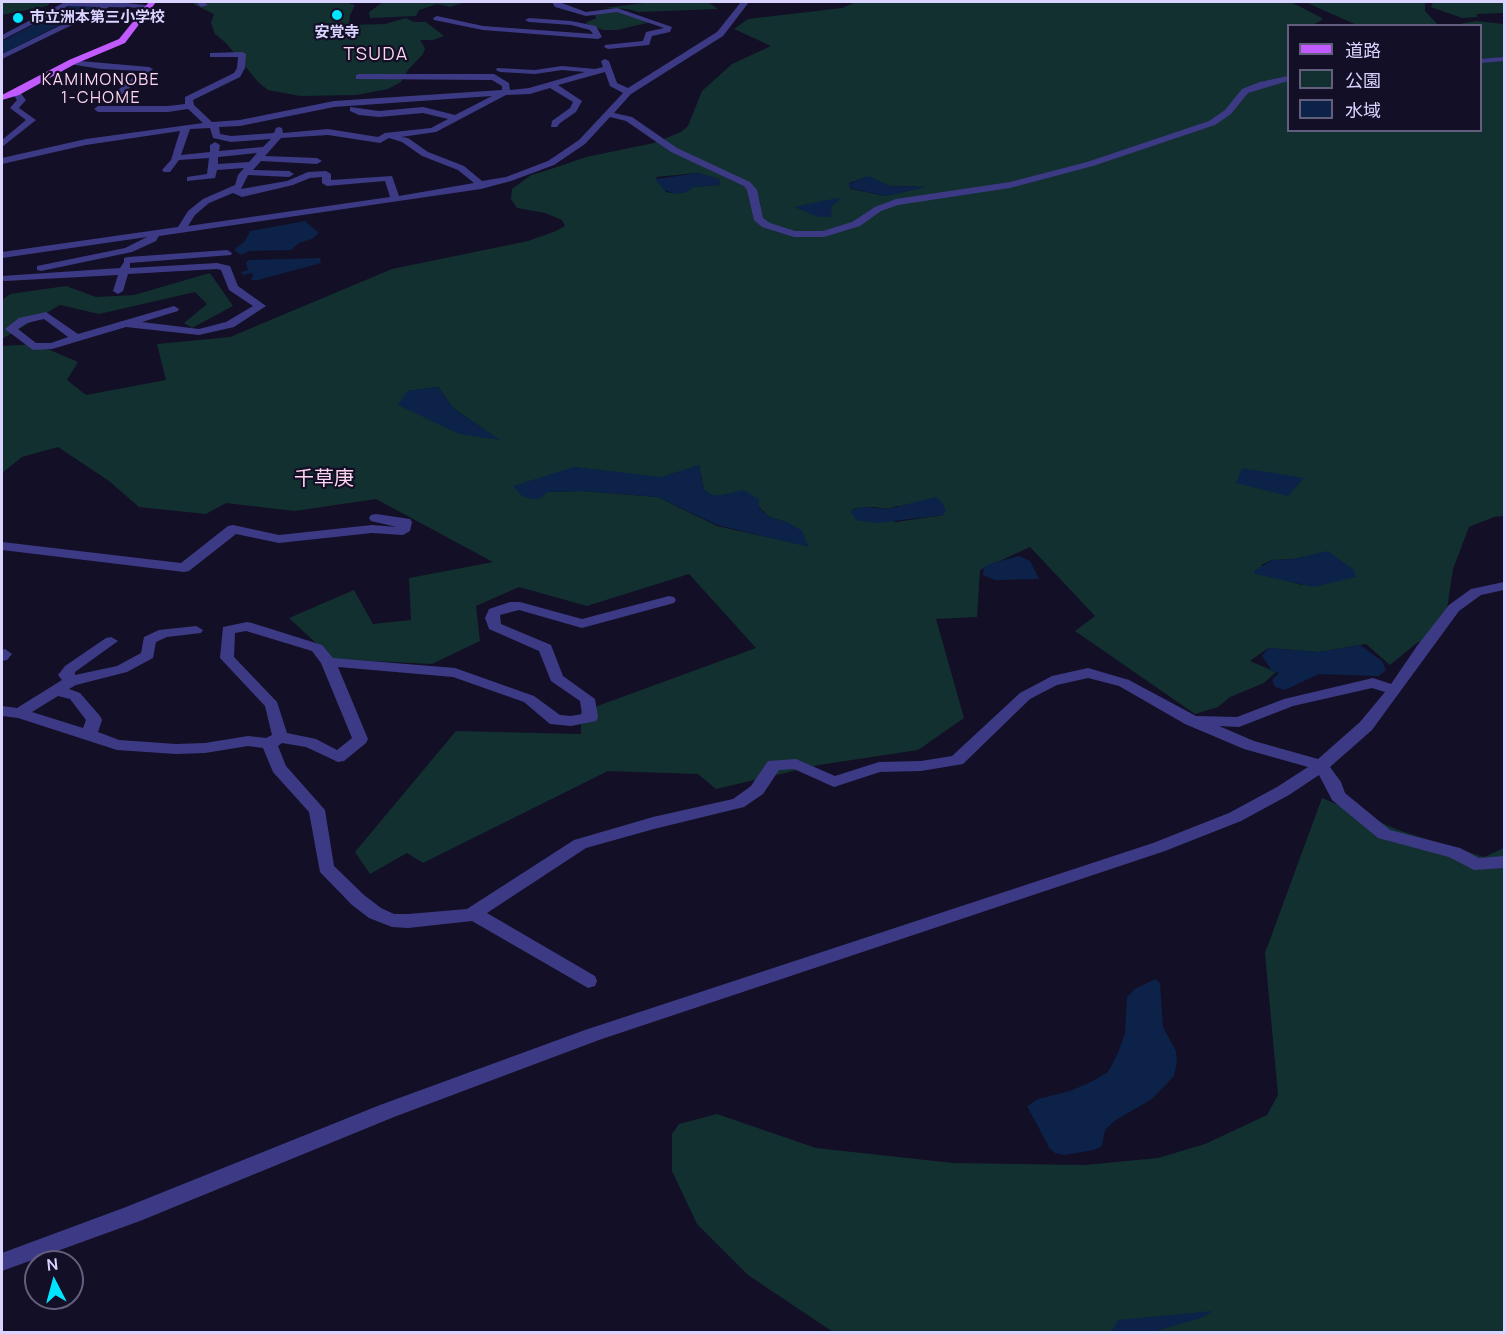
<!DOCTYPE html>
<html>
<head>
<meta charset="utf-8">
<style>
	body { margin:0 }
	#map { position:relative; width:1506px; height:1334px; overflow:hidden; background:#130f26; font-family:Manrope,"Noto Sans JP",sans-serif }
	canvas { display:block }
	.frame { position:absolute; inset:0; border:3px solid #d9d4ff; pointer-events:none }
	.legend { position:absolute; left:1287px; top:24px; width:195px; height:108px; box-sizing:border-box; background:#130f26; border:2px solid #625e7d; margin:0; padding:8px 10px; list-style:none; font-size:18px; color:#d9d4ff }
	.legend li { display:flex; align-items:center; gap:12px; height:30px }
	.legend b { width:30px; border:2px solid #625e7d }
	.north { position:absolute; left:24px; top:1250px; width:60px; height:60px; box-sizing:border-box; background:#130f26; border:2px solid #625e7d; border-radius:50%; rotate:354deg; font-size:16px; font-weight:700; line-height:24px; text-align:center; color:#d9d4ff }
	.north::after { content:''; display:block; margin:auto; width:21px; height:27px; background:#00e5ff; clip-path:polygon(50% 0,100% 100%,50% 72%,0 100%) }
</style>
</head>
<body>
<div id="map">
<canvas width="1506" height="1334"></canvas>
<div class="frame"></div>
<ul class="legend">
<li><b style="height:8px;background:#c25bff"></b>道路</li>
<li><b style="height:16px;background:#12302f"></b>公園</li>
<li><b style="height:16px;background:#0c2248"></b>水域</li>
</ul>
<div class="north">N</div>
</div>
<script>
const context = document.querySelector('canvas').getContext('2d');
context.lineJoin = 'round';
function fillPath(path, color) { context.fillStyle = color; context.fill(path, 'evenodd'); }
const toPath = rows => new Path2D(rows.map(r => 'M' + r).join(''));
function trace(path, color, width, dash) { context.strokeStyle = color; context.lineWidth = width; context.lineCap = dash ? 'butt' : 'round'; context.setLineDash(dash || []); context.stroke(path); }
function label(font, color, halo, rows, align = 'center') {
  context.font = font + ' Manrope,"Noto Sans JP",sans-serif'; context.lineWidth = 4.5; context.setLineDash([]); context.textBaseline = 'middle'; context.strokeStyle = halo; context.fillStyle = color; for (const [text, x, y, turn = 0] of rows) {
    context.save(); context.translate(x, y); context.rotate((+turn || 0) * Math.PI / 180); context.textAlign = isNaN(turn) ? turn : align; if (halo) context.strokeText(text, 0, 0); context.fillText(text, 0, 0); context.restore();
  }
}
fillPath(toPath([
	[2,2,51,2,47,6,2,15],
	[197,2,344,2,355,5,350,15,349,25,385,24,406,18,414,22,426,22,444,36,433,40,420,40,425,48,423,54,408,70,401,82,388,89,357,95,300,96,268,90,258,82,226,43,215,34,211,23,214,14,193,4],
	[383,2,466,2,450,7,437,4,419,10,416,16,370,18,369,12],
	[640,2,708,2,718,9,639,12,627,9,604,8,644,3],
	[856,2,1291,2,1322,18,1322,20,1313,25,1288,26,1288,130,1480,130,1480,26,1453,25,1476,21,1504,24,1504,516,1494,517,1469,527,1453,569,1446,616,1435,641,1418,642,1390,665,1366,644,1319,652,1268,648,1250,661,1276,672,1264,683,1230,697,1218,707,1195,714,1075,631,1095,616,1030,547,980,570,977,617,936,619,964,718,918,750,819,765,716,789,698,774,608,771,423,863,407,853,370,874,355,852,456,731,581,734,581,712,756,648,689,574,587,606,519,587,476,606,480,641,432,664,333,659,289,618,354,590,373,624,411,620,409,578,493,562,376,499,295,511,226,503,206,514,139,507,109,481,58,447,22,457,2,473,2,346,36,344,78,362,67,380,86,395,166,380,157,344,230,337,392,269,528,241,556,231,565,226,562,220,545,213,517,208,511,199,512,189,531,175,548,170,586,157,654,143,681,132,688,126,702,91,732,64,771,46,734,29,748,19,842,8],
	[697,173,719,179,720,185,693,187,686,192,671,193,666,192,656,177],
	[867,177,890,186,925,187,885,196,851,189,849,183],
	[438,387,453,408,498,439,407,391],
	[699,465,704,490,712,495,723,495,743,491,769,517,789,523,808,546,717,526,658,497,582,491,548,492,574,467,661,478],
	[897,506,943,515,896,522,852,509,873,507,889,509],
	[1328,552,1302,585,1277,578,1261,565,1272,560,1293,559],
	[1305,2,1425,2,1425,11,1438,25,1357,25],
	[1433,2,1504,2,1504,13,1476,14,1478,17,1462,18,1431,7],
	[611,11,620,12,651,22,617,30,603,30,585,23,596,18,595,15],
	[210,273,233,306,192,328,184,323,207,304,195,292,99,314,60,305,2,339,2,300,10,294,66,286,96,297,134,295],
	[1322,798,1401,831,1484,857,1504,848,1504,1332,833,1332,748,1275,697,1224,672,1171,672,1134,679,1124,717,1114,816,1148,953,1163,1085,1165,1158,1158,1205,1144,1267,1115,1278,1095,1265,953]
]), '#12302f');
fillPath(toPath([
	[70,6,95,7,2,54,2,41],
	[699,173,719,179,720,185,693,187,686,192,675,194,664,190,655,179],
	[869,176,890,186,926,187,886,196,853,189,848,184],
	[837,198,841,199,831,207,832,217,819,217,794,207],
	[305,221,319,233,312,239,299,243,291,250,249,251,241,255,234,250,245,241,250,231],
	[320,258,321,263,258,280,251,280,253,275,251,273,243,275,241,272,248,270,246,262,249,260],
	[438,387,453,408,500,440,459,434,398,405,407,391],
	[699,465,704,490,712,495,723,495,743,490,759,499,759,508,769,517,789,523,802,531,809,547,717,525,658,497,582,491,548,492,541,498,531,499,522,496,513,486,574,467,661,477],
	[1242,468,1304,478,1288,496,1236,483],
	[935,497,940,500,946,510,943,515,878,523,856,520,850,511,863,507,889,509],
	[1328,551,1354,570,1356,577,1314,587,1255,574,1254,571,1272,560,1293,559],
	[1019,556,1030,561,1039,579,995,580,983,575,984,567,989,564],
	[1360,645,1382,661,1386,670,1379,676,1319,674,1285,690,1275,687,1272,680,1279,673,1272,671,1262,656,1268,648,1319,652],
	[1155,979,1160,983,1163,1027,1176,1051,1177,1062,1174,1076,1152,1099,1114,1121,1105,1130,1102,1146,1094,1150,1064,1155,1055,1153,1050,1149,1027,1106,1038,1099,1070,1091,1091,1082,1108,1072,1118,1053,1125,1033,1127,997,1135,989],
	[1212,1311,1204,1317,1153,1332,1111,1332,1118,1320]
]), '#0c2248');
fillPath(toPath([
	[65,2,117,2,154,6,150,8,109,7,2,59,2,54,98,7,68,6,2,40,2,35,65,2],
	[196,2,204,2,208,5,201,7,196,2],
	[552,2,559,2,586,12,617,8,672,27,670,32,652,36,649,45,608,49,604,47,605,45,643,41,646,32,664,28,617,12,586,16,555,7,552,2],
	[741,2,749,2,723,36,631,94,614,113,632,117,677,148,750,182,757,190,763,218,770,223,795,231,823,231,852,222,875,207,896,199,1010,182,1087,162,1209,121,1225,110,1242,89,1260,82,1288,76,1288,81,1248,93,1231,114,1215,125,1093,166,1010,188,898,205,881,211,860,226,824,237,794,237,762,227,754,220,747,190,744,186,671,152,626,121,610,117,585,144,554,165,511,181,481,189,159,236,156,241,132,252,41,271,37,270,37,266,125,248,147,237,2,258,2,252,178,227,188,211,203,199,235,185,238,175,244,168,217,170,215,178,187,181,187,177,207,174,209,158,179,160,170,172,164,172,162,170,171,160,180,131,86,145,2,164,2,158,86,139,203,123,188,109,168,112,98,112,94,109,98,106,168,106,185,104,185,97,234,73,237,68,238,57,210,57,210,53,242,52,246,54,245,68,240,77,193,100,194,105,212,122,240,120,334,101,502,90,502,86,492,80,356,79,356,75,359,74,494,74,509,83,510,90,529,88,585,72,562,70,535,74,500,72,496,70,497,68,535,70,562,66,595,69,603,67,601,61,605,59,609,61,617,83,628,88,717,32,741,2],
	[605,72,610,86,623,93,579,140,548,161,506,177,482,181,464,166,428,152,408,138,401,137,436,132,506,95,530,94,550,88,573,102,570,108,552,121,551,127,557,127,560,123,576,112,582,101,558,85,605,72],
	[492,96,455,115,423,107,379,111,350,107,350,111,359,115,379,117,423,113,448,119,431,128,385,133,378,137,328,129,283,133,282,128,279,127,276,128,274,133,231,136,220,134,219,127,240,126,334,107,492,96],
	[210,128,213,138,231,142,271,139,263,147,219,151,220,145,215,142,210,145,210,152,181,155,190,129,210,128],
	[328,135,380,143,389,138,402,142,422,156,458,170,474,183,399,196,392,176,331,180,331,174,326,171,308,172,287,181,241,189,248,175,289,177,294,174,289,171,253,170,261,161,317,164,322,161,317,158,265,156,281,138,328,135],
	[257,153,249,162,218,164,218,157,257,153],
	[322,177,322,183,327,186,385,181,390,197,188,226,195,215,209,203,233,193,242,197,293,185,310,178,322,177],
	[437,16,483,26,593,34,590,30,571,25,529,22,525,20,529,18,571,21,596,26,602,37,598,39,483,30,434,20,433,18,437,16],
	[1504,57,1504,61,1480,63,1480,59,1504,57],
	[69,60,149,67,153,69,116,99,113,98,113,94,141,71,101,69,69,64,69,60],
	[13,91,19,91,26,100,19,108,36,120,2,147,2,140,26,120,10,108,17,100,12,93,13,91],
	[227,250,232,253,231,255,130,263,130,268,217,263,230,266,238,286,266,306,234,327,199,335,126,327,52,349,33,350,5,329,19,318,46,312,78,334,174,306,179,309,178,311,142,322,199,329,226,322,253,306,229,290,221,270,217,269,128,274,123,291,118,294,113,291,118,275,5,281,2,280,2,276,120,268,124,262,124,258,128,257,227,250],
	[44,319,68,337,51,343,36,343,18,329,27,323,44,319],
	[376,514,410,519,412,522,410,531,403,535,372,533,279,543,236,534,189,571,184,572,2,550,2,542,181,563,228,526,233,525,279,535,372,525,397,527,371,521,369,518,371,515,376,514],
	[1504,582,1504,590,1481,595,1459,611,1372,730,1330,767,1341,782,1345,793,1390,830,1460,848,1479,858,1504,856,1504,868,1474,870,1449,857,1378,838,1332,800,1319,775,1289,795,1241,821,1165,851,599,1040,394,1117,140,1221,2,1271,2,1253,126,1207,380,1105,585,1030,1153,843,1229,813,1277,787,1308,767,1244,749,1185,724,1119,686,1088,678,1057,685,1030,699,963,764,921,771,880,772,834,787,794,769,779,770,763,794,744,807,654,829,586,848,487,913,595,976,597,981,595,986,588,988,472,921,408,928,392,927,369,918,352,905,320,872,309,812,273,772,263,748,248,746,205,753,176,754,117,750,18,718,2,716,2,706,17,708,62,680,58,675,65,666,106,638,111,637,118,641,75,672,75,675,117,666,141,653,144,637,159,630,196,626,203,630,201,633,167,637,156,642,153,658,127,672,76,685,69,689,80,693,100,716,102,720,98,732,119,740,176,744,205,743,248,736,266,738,272,735,265,706,220,658,223,627,247,622,252,623,322,645,333,658,455,668,534,696,560,715,571,716,582,714,580,701,551,681,539,651,489,629,485,618,489,609,510,602,520,602,582,619,669,596,674,597,676,600,674,603,582,628,519,610,500,615,501,624,551,645,563,676,595,699,598,717,596,721,571,726,550,724,524,702,453,677,338,667,368,739,366,743,344,761,338,762,306,747,282,743,278,746,286,766,325,810,334,866,364,895,381,908,394,914,408,914,467,909,574,840,653,817,733,799,751,786,768,761,796,759,835,776,879,762,921,761,952,756,1020,693,1052,676,1088,668,1129,680,1196,716,1237,717,1284,699,1373,678,1391,684,1417,646,1449,605,1471,589,1504,582],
	[246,631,312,651,321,663,352,738,337,750,316,739,287,733,277,702,234,657,235,633,246,631],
	[1372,688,1385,692,1360,722,1318,759,1254,741,1219,726,1239,727,1293,706,1372,688],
	[58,696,70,699,86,720,83,728,32,712,58,696],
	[5,649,12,654,7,660,2,661,2,650,5,649]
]), '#3d3a85');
fillPath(toPath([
	[149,2,156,2,125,43,75,64,19,95,2,100,2,95,69,60,119,39,149,2]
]), '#c25bff');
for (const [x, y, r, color] of [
	[337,15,6,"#00e5ff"],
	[18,18,6,"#00e5ff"]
]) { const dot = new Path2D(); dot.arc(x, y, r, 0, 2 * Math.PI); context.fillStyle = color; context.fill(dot); trace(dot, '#130f26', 2); }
label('bold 15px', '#d9d4ff', '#130f26', [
	["市立洲本第三小学校",30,18],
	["安覚寺",337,33,"center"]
], 'left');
context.letterSpacing = '1.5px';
label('16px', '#ffd6f0', '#130f26', [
	["KAMIMONOBE",101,81],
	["1-CHOME",101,99]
]);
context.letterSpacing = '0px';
context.letterSpacing = '1.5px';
label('18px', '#ffd6f0', '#130f26', [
	["TSUDA",376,55]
]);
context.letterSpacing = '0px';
label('20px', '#ffd6f0', '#130f26', [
	["千草庚",324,479]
]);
</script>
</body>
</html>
